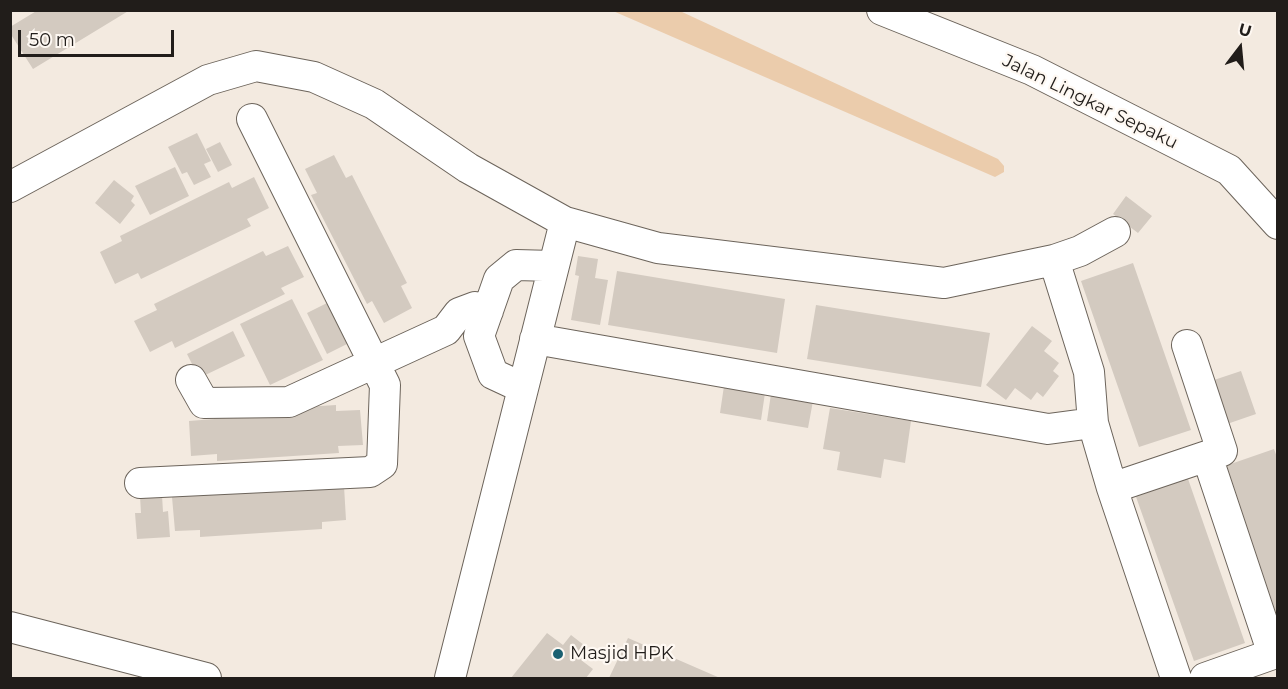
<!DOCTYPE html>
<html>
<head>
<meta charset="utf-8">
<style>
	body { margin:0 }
	#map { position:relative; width:1288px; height:689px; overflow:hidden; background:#f3eae0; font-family:Montserrat,sans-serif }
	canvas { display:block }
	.frame { position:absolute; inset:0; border:12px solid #211d1a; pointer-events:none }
	.north { position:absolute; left:1210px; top:18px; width:60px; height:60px; -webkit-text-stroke:4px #fef8f2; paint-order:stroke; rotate:16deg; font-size:16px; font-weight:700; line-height:24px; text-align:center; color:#211d1a }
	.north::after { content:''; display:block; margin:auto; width:21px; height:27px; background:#211d1a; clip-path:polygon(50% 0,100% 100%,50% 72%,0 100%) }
	.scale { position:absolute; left:18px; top:30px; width:156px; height:27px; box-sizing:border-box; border:3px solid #211d1a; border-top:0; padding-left:8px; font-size:18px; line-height:21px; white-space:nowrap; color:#211d1a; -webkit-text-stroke:4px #fef8f2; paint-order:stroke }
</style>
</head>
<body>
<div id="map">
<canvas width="1288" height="689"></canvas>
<div class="frame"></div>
<div class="north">U</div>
<div class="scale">50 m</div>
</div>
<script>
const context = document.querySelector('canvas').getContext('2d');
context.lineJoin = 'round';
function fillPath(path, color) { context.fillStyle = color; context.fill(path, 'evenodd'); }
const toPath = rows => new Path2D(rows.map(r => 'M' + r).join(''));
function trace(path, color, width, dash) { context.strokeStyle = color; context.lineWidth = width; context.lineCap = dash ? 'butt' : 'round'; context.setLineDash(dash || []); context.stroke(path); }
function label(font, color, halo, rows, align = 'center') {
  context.font = font + ' Montserrat,sans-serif'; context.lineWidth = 4.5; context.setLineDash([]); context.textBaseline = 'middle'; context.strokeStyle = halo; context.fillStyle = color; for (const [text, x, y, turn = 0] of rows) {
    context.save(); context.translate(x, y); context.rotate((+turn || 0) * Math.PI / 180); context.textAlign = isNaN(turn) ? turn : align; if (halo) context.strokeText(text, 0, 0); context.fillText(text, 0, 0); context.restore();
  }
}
fillPath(toPath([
	[613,11,680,11,998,159,1004,166,1004,172,995,177]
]), '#ebccac');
fillPath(toPath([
	[38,10,130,10,33,69,10,33,10,27],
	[197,133,211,161,204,164,211,177,194,185,187,172,182,174,168,147],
	[220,142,232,165,218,172,206,149],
	[334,155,346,178,352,175,407,283,401,286,412,308,384,323,372,301,367,304,311,195,317,193,305,169],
	[175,167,189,196,150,215,135,186],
	[254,177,269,208,247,219,251,226,141,279,138,273,115,284,100,252,122,241,120,236,229,182,232,188],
	[114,180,134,196,131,201,135,205,120,224,95,203],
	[1126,196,1152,216,1138,233,1113,214],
	[288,246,304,277,281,288,285,294,175,348,172,341,150,352,134,321,157,310,154,304,263,251,266,256],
	[578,256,598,259,595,278,608,280,600,325,571,320,579,276,575,275],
	[1133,263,1191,430,1139,447,1081,281],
	[617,271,785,299,777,353,608,325],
	[292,299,323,360,270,385,240,324],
	[327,303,347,344,327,354,307,313],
	[816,305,990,333,981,387,807,359],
	[1032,326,1052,341,1044,351,1059,363,1053,371,1059,376,1043,397,1037,392,1031,400,1015,388,1006,400,986,385],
	[233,331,245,356,199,378,187,354],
	[1241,371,1256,414,1227,424,1211,381],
	[724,386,765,393,761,420,720,413],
	[771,394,813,401,808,428,767,421],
	[336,405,336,411,360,410,363,445,338,446,339,453,217,461,217,454,191,456,189,421,214,419,214,413],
	[830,408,911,421,905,463,884,459,881,478,837,470,840,452,823,449],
	[1274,449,1278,460,1278,626,1222,467],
	[1187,476,1245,643,1194,661,1135,494],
	[344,486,346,520,322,522,322,529,200,537,200,530,175,531,172,497],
	[162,495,163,512,168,511,170,537,137,539,135,513,141,513,140,496],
	[547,633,563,645,571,635,589,649,581,660,593,669,586,678,511,678],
	[628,638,720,678,609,678]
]), '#d3cac0');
const minor = toPath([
	[882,10,1032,70,1229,170,1278,224],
	[10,187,208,80,256,66,314,77,374,104,468,168,565,222,658,248,944,283,1054,260,1080,251,1115,232],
	[1054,260,1089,372,1093,423,1112,488,1176,678],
	[535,339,1048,429,1093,423],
	[191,380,204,403,289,402,446,330,459,313,475,307,488,311],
	[523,388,493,374,479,336,499,279,516,265,553,266],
	[1207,456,1273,654],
	[140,483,370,472,382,464,385,385,252,119],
	[1112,488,1222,451,1187,345],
	[10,627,206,678],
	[450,678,565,222],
	[1205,678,1273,654,1278,654]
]);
trace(minor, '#6c645b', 32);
trace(minor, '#fff', 30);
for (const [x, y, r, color] of [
	[558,654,6,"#1a6071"]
]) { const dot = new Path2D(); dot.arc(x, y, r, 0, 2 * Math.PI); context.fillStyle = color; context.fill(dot); trace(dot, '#fef8f2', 2); }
label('18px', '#211d1a', '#fef8f2', [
	["Jalan Lingkar Sepaku",1090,102,26]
]);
label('18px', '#211d1a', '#fef8f2', [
	["Masjid HPK",570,654]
], 'left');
</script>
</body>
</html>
